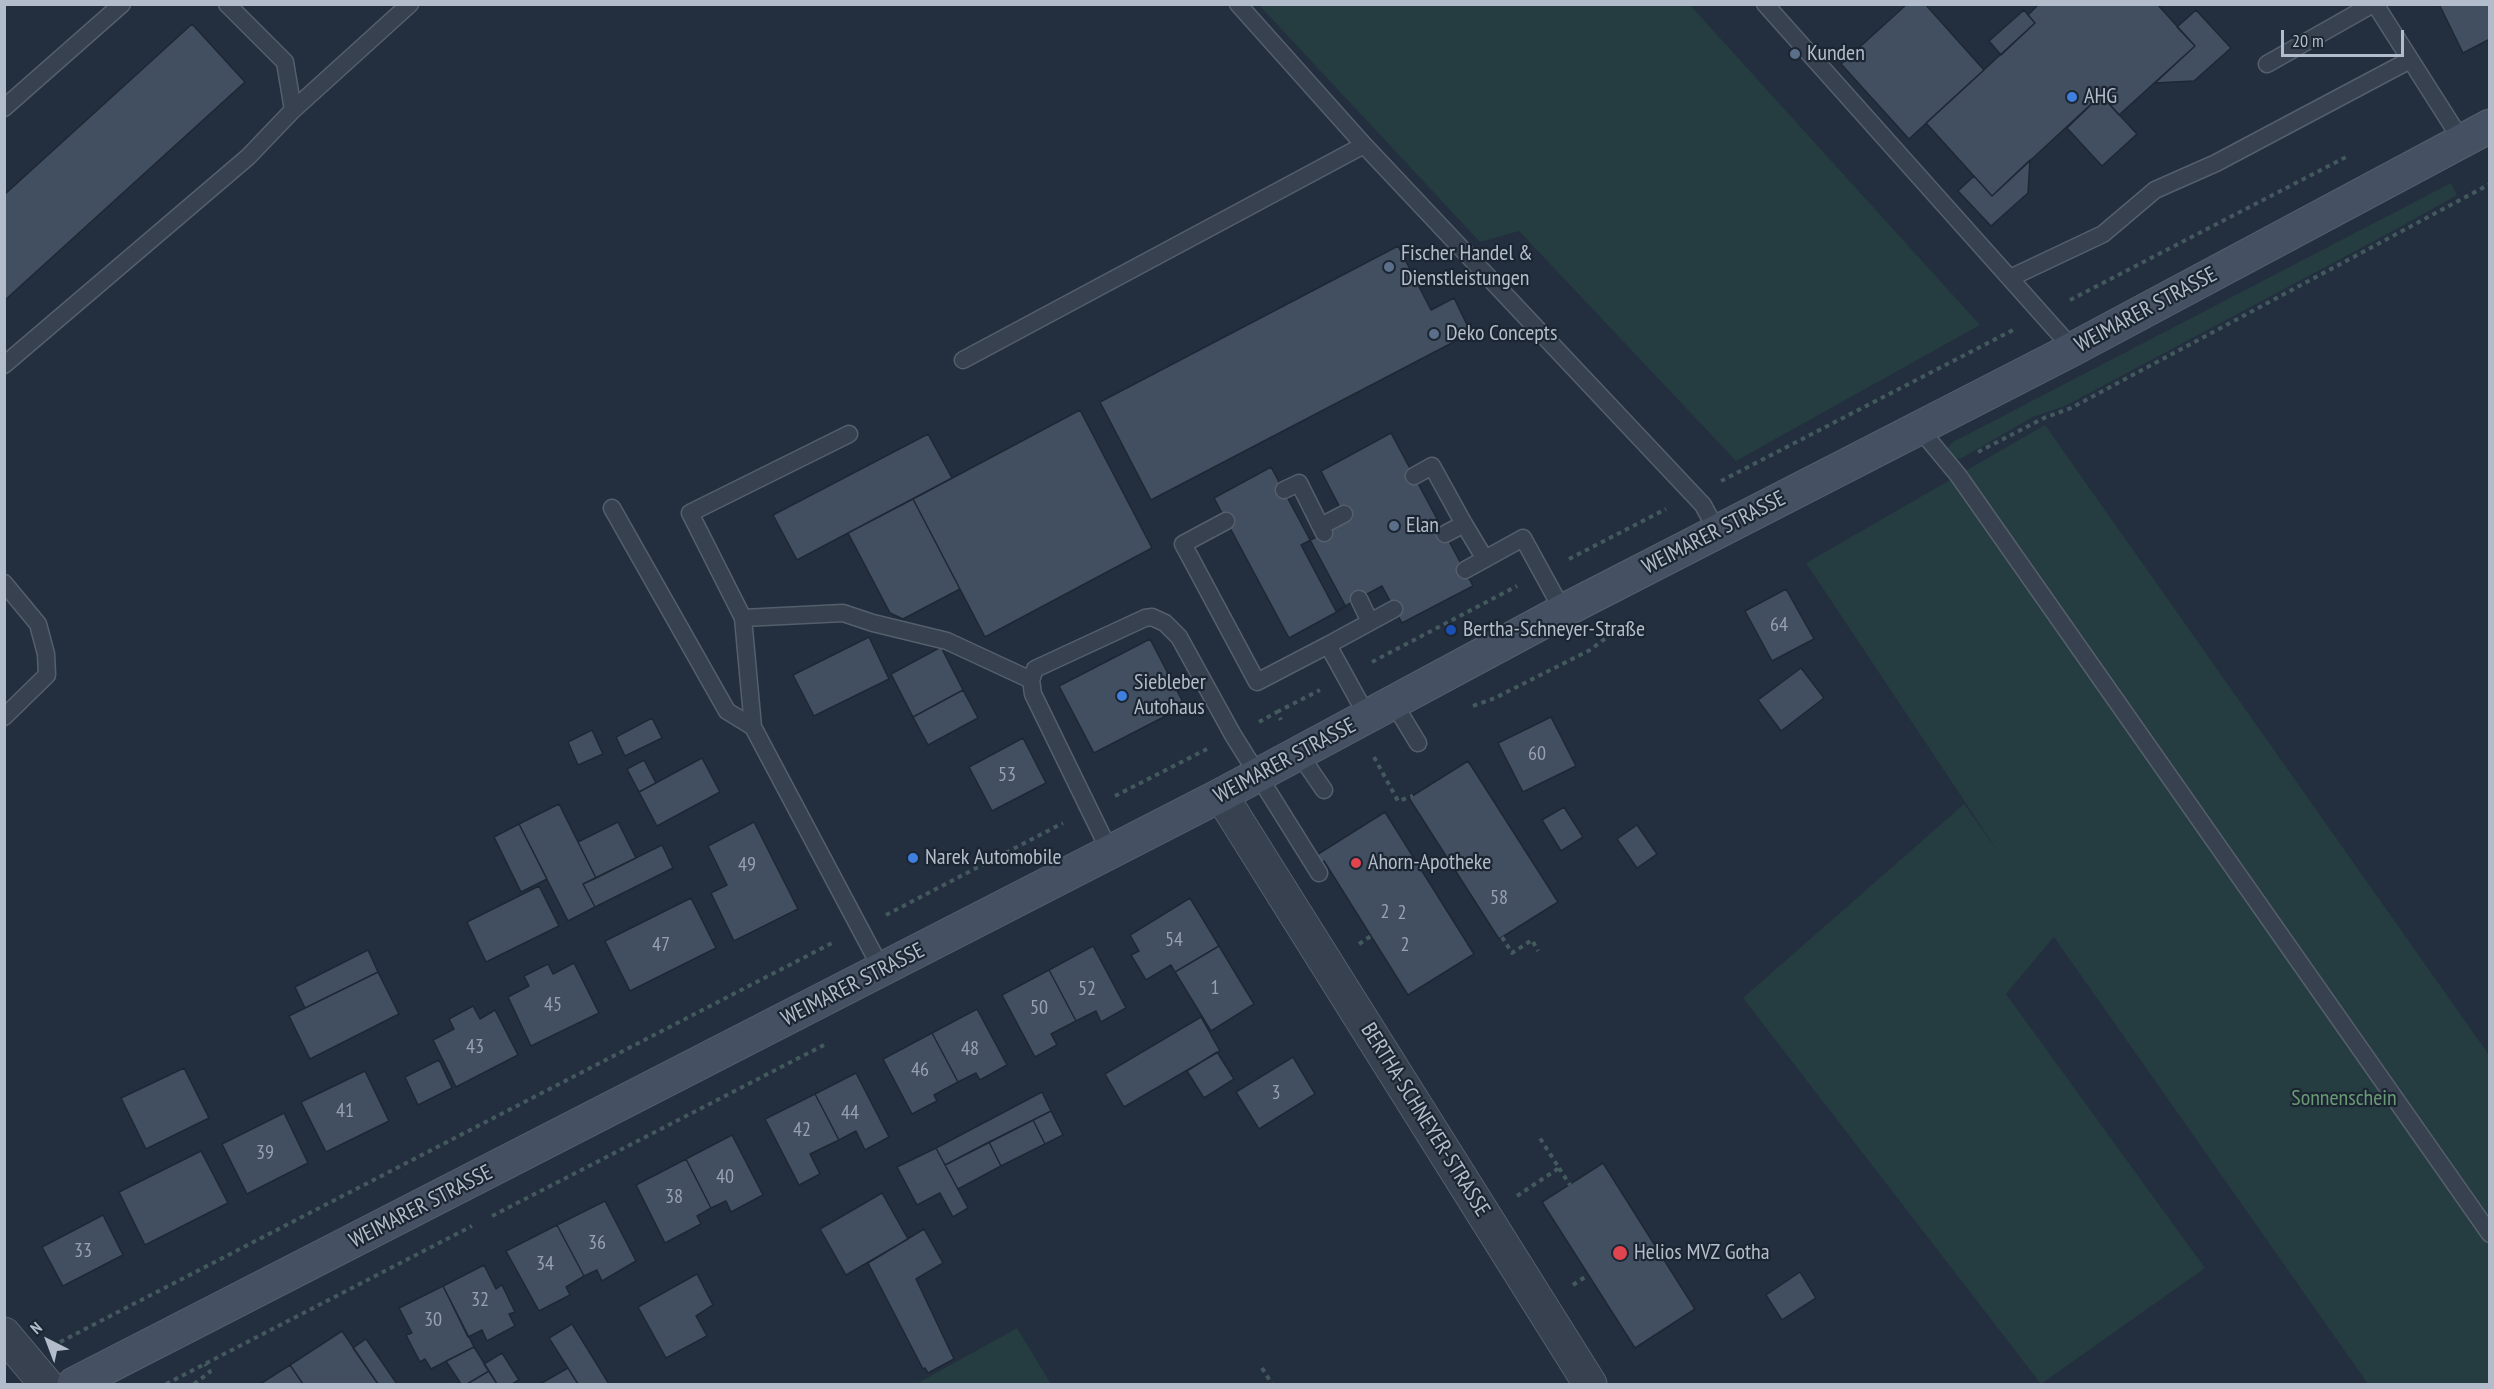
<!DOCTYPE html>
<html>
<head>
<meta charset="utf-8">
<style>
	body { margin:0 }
	#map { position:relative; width:2494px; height:1389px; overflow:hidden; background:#232f3f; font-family:"PT Sans Narrow",sans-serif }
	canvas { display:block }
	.frame { position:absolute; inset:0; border:6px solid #b3bcca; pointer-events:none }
	.north { position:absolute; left:18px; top:1311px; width:60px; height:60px; -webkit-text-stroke:4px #1c2633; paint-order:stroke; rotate:318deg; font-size:16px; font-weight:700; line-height:24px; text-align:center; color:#b3bcca }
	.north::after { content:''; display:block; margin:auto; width:21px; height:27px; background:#b3bcca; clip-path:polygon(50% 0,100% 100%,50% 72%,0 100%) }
	.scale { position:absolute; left:2281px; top:30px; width:123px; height:27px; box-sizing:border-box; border:3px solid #b3bcca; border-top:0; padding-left:8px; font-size:18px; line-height:21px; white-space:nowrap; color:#b3bcca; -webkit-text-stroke:4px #1c2633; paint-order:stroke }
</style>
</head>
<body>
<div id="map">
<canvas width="2494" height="1389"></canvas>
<div class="frame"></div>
<div class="north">N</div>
<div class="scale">20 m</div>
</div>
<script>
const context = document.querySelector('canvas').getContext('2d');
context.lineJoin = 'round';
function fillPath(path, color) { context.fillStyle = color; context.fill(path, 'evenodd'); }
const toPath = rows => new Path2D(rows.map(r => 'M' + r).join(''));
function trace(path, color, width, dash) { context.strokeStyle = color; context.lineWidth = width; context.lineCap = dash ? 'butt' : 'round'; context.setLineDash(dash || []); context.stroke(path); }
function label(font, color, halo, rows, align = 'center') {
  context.font = font + ' "PT Sans Narrow",sans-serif'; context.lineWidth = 4.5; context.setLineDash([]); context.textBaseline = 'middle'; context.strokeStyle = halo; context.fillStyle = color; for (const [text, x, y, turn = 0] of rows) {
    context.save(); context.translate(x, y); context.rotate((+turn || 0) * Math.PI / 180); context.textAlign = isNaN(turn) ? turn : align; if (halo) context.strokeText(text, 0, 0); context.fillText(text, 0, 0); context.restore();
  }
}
fillPath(toPath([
	[1259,5,1690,5,1980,325,1736,461,1519,231,1480,242],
	[2451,183,2457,195,2404,225,2065,406,2033,417,1962,458,1951,460,1946,457,1947,449,1953,442],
	[2045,425,2489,1055,2489,1384,2368,1384,2054,937,2006,994,2205,1268,2041,1384,1743,998,1964,804,1999,853,1806,563],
	[1017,1328,1051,1384,916,1384]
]), '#253c40');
const building = toPath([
	[1907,4,1925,4,1984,70,1909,139,1841,64,1907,4],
	[2039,4,2157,4,2195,46,2119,115,2101,95,1992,196,1926,123,2035,23,2028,15,2039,4],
	[2439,4,2490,4,2490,39,2463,53,2439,4],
	[2024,10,2035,23,2001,55,1989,41,2024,10],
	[2196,10,2231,48,2194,81,2155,83,2195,46,2177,27,2196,10],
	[192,24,245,82,4,301,4,195,192,24],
	[2101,95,2137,134,2102,166,2067,128,2101,95],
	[2030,160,2028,193,1991,226,1958,191,1974,176,1992,196,2030,160],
	[1398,246,1431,310,1454,298,1471,333,1151,500,1100,402,1398,246],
	[1080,410,1152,548,985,637,913,499,1080,410],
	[1391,433,1473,586,1402,623,1382,586,1336,611,1301,545,1347,521,1321,471,1391,433],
	[928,434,952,478,797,560,773,515,928,434],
	[1271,467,1346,607,1289,638,1214,498,1271,467],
	[913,499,960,589,903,619,890,613,848,533,913,499],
	[1786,589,1814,639,1772,661,1745,611,1786,589],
	[869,637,889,679,814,716,793,675,869,637],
	[1150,639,1185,706,1094,753,1059,686,1150,639],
	[941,647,963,690,913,717,891,674,941,647],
	[1801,668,1824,698,1781,731,1758,700,1801,668],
	[963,690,978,718,928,745,913,717,963,690],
	[1551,717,1576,766,1523,792,1498,743,1551,717],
	[652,718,662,738,625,756,616,737,652,718],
	[592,730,603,754,578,765,568,742,592,730],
	[1023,738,1046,783,992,811,969,767,1023,738],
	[702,758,720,792,657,826,639,792,702,758],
	[644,760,656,783,639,792,627,769,644,760],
	[1468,761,1558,902,1499,939,1409,798,1468,761],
	[559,804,596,878,583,884,595,907,568,921,519,824,559,804],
	[1564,807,1583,837,1561,851,1542,820,1564,807],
	[1385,812,1474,954,1408,995,1324,861,1320,864,1315,856,1385,812],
	[618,822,636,858,596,878,578,842,618,822],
	[754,822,798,909,734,941,711,893,727,885,708,846,754,822],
	[519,824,547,879,521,892,494,837,519,824],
	[1637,825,1657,854,1637,868,1617,839,1637,825],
	[662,845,673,868,595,907,583,884,662,845],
	[539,886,559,926,486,962,467,922,539,886],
	[691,898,716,948,630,991,605,941,691,898],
	[1190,898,1219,946,1175,972,1171,965,1146,980,1131,955,1139,951,1130,935,1190,898],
	[1093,946,1126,1008,1101,1022,1096,1011,1076,1021,1049,970,1093,946],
	[1219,946,1254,1004,1211,1031,1175,972,1219,946],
	[368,950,378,972,305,1008,295,987,368,950],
	[574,963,599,1013,531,1046,508,997,529,986,524,976,548,964,553,974,574,963],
	[1049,970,1076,1021,1051,1034,1057,1045,1035,1057,1002,995,1049,970],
	[378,972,399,1014,310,1059,289,1016,378,972],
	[473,1006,480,1019,495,1010,518,1055,456,1087,433,1040,454,1029,449,1019,473,1006],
	[977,1009,1007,1065,980,1080,976,1073,958,1082,932,1033,977,1009],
	[1201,1017,1220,1051,1124,1107,1105,1074,1201,1017],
	[932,1033,958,1082,934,1095,937,1101,912,1114,883,1059,932,1033],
	[1217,1052,1234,1079,1204,1098,1187,1071,1217,1052],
	[1293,1057,1315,1094,1259,1129,1236,1092,1293,1057],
	[439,1060,452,1088,418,1105,405,1077,439,1060],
	[184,1068,209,1118,146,1149,121,1098,184,1068],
	[365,1071,389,1121,326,1152,301,1102,365,1071],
	[856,1073,889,1137,865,1150,856,1131,839,1140,815,1094,856,1073],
	[1042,1092,1051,1111,945,1165,936,1148,1042,1092],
	[815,1094,839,1140,810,1154,820,1174,799,1185,765,1119,815,1094],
	[1051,1111,1063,1135,1045,1144,1033,1120,1051,1111],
	[284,1113,308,1163,247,1194,222,1144,284,1113],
	[1033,1120,1045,1144,1001,1166,989,1142,1033,1120],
	[732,1135,763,1195,731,1212,726,1201,711,1208,686,1159,732,1135],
	[989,1142,1001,1166,958,1189,945,1165,989,1142],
	[936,1148,968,1208,953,1217,940,1193,917,1205,897,1167,936,1148],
	[201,1151,228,1203,145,1245,119,1192,201,1151],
	[686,1159,711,1208,697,1216,701,1224,665,1243,636,1185,686,1159],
	[1603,1163,1695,1309,1635,1348,1542,1202,1603,1163],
	[882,1193,908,1239,846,1275,820,1229,882,1193],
	[605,1201,636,1261,602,1281,597,1270,584,1276,557,1225,605,1201],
	[103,1215,123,1255,63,1286,42,1247,103,1215],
	[557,1225,584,1276,566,1287,570,1295,539,1311,506,1251,557,1225],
	[924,1229,943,1263,916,1279,954,1359,928,1373,925,1368,923,1369,868,1263,924,1229],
	[484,1265,496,1289,502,1285,515,1312,509,1314,515,1326,487,1341,482,1330,468,1337,443,1286,484,1265],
	[1800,1272,1816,1298,1782,1320,1766,1295,1800,1272],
	[697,1274,713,1305,696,1316,707,1336,666,1358,638,1307,697,1274],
	[443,1286,474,1347,431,1369,425,1359,420,1362,406,1335,412,1333,399,1308,443,1286],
	[572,1324,609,1384,578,1384,549,1338,572,1324],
	[342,1331,378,1384,303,1384,290,1365,342,1331],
	[366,1339,397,1384,378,1384,353,1348,366,1339],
	[474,1347,489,1371,467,1384,461,1384,446,1361,474,1347],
	[502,1353,519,1380,512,1384,497,1384,484,1364,502,1353],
	[290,1365,303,1384,260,1384,290,1365],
	[568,1368,578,1384,540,1384,568,1368],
	[489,1371,497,1384,467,1384,489,1371]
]);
fillPath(building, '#424f61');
trace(building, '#1e2835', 1.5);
const lane = toPath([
	[1238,4,1364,145,1703,505,1717,531],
	[1765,4,2073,349],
	[2375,4,2462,141],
	[2267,64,2373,4],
	[4,108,122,4],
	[293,110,410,4],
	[2010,278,2103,234,2155,190,2216,163,2410,60],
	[963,360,1364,145],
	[4,365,248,157,293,110,285,62,227,4],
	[1919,428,1958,475,2490,1234],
	[849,434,690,513,743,618,753,727,882,970],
	[1414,476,1432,466,1464,524],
	[1284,490,1299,483,1324,533],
	[612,508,727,711,753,727],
	[1226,521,1183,544,1257,682,1328,645],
	[1321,526,1344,514],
	[1445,534,1464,524,1485,559],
	[1465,570,1523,538,1563,611],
	[4,583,38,624,46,654,47,675,4,717],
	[1359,599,1370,622],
	[743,618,843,613,873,623,947,641,1031,680],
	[1393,702,1418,743],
	[1367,716,1328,645,1394,609],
	[1300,755,1324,790],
	[1110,852,1033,694,1031,680,1035,669,1145,618,1152,617,1165,623,1179,637,1233,735,1319,873]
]);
const street = toPath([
	[1221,795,1590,1384],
	[4,1334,46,1384]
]);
const secondary = toPath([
	[74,1384,1221,795,1563,611,2073,349,2490,126]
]);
trace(lane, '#555f6c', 19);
trace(street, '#555f6c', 35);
trace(secondary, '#555f6c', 35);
trace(toPath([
	[2070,300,2348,156],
	[1978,452,2044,418,2071,408,2490,184],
	[1721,481,2015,329],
	[1569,559,1666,509],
	[1372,662,1517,586],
	[1473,706,1495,698,1590,650,1622,626],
	[1277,712,1320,690],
	[1259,722,1277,712,1281,720],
	[1374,757,1398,801,1413,796],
	[1115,796,1207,749],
	[886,915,1063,823],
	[1502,937,1512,953,1532,940,1538,951],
	[1359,944,1371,936],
	[1559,1168,1570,1185],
	[1517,1196,1559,1168,1538,1135],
	[492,1216,824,1045],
	[1573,1285,1588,1275],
	[60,1342,834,942],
	[1262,1368,1272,1384],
	[166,1384,472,1226],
	[194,1384,210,1372,205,1364]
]), '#43595d', 4, [4.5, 4.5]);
trace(lane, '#37414f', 16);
trace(street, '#37414f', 33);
trace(secondary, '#455062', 33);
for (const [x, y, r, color] of [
	[1795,54,6,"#5c6f8a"],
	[2072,97,6,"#3f7fe0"],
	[1389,267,6,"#5c6f8a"],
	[1434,334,6,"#5c6f8a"],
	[1394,526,6,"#5c6f8a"],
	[1451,630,6,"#1a4fb4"],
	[1122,696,6,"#3f7fe0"],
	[913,858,6,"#3f7fe0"],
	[1356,863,6,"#e0444e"],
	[1620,1253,8,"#e0444e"]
]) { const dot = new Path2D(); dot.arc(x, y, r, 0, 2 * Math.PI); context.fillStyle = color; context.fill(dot); trace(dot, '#1c2633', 2); }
label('20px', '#97a1b0', null, [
	["64",1779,625],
	["60",1537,754],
	["53",1007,775],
	["49",747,865],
	["58",1499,898],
	["2",1385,912],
	["2",1402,913],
	["54",1174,940],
	["47",661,945],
	["2",1405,945],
	["1",1215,988],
	["52",1087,989],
	["45",553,1005],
	["50",1039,1008],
	["43",475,1047],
	["48",970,1049],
	["46",920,1070],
	["3",1276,1093],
	["41",345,1111],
	["44",850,1113],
	["42",802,1130],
	["39",265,1153],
	["40",725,1177],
	["38",674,1197],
	["36",597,1243],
	["33",83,1251],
	["34",545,1264],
	["32",480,1300],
	["30",433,1320]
]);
label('22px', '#b3bcca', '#1c2633', [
	["Kunden",1807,54],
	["AHG",2084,97],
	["Fischer Handel &",1401,254],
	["Dienstleistungen",1401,279],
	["Deko Concepts",1446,334],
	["Elan",1406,526],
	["Bertha-Schneyer-Straße",1463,630],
	["Siebleber",1134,683],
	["Autohaus",1134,708],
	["Narek Automobile",925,858],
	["Ahorn-Apotheke",1368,863],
	["Helios MVZ Gotha",1634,1253]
], 'left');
label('22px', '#b3bcca', '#1c2633', [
	["WEIMARER STRASSE",2146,310,-28],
	["WEIMARER STRASSE",1714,533,-27],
	["WEIMARER STRASSE",1285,761,-28],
	["WEIMARER STRASSE",853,985,-27],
	["BERTHA-SCHNEYER-STRASSE",1425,1120,58],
	["WEIMARER STRASSE",421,1207,-27]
]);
label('22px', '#699b75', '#1c2633', [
	["Sonnenschein",2344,1099]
]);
</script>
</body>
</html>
